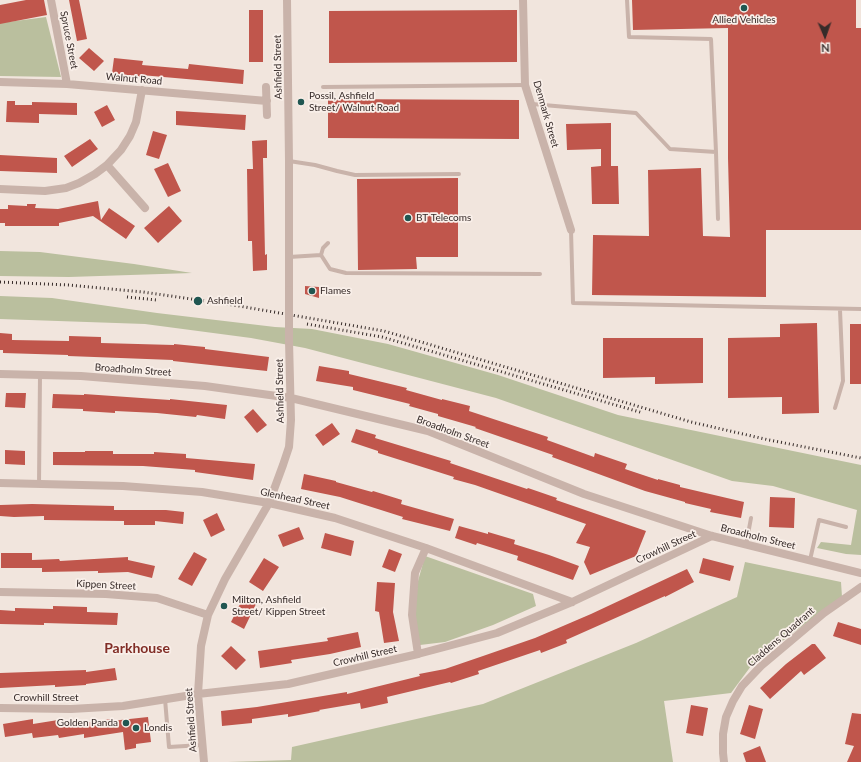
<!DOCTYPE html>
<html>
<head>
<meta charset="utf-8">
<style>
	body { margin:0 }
	#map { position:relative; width:861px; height:762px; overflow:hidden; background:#f1e5dd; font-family:Lato,sans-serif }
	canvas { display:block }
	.north { position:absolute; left:805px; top:16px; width:40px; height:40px; -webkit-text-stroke:3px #f9efe9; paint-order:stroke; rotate:178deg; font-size:11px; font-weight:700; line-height:16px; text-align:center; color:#362b29 }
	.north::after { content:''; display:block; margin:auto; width:14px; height:18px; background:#362b29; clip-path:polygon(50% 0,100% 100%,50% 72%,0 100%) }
</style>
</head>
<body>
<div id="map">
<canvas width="861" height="762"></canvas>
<div class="north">N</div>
</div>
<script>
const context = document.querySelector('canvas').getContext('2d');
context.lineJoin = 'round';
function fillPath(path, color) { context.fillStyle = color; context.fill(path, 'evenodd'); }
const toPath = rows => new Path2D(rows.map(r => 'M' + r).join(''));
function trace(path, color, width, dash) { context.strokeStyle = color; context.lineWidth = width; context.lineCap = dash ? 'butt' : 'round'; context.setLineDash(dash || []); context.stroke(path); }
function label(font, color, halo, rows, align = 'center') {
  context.font = font + ' Lato,sans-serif'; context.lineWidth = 3.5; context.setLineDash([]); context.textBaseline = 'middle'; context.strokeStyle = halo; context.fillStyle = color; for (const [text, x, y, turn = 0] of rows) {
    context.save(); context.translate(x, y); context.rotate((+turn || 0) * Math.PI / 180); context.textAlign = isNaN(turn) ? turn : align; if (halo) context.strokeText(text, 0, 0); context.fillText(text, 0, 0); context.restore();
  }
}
fillPath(toPath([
	[46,17,61,77,0,76,0,23],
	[0,251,40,252,134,264,192,273,69,277,0,276],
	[0,296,52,298,157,313,275,327,312,329,388,344,498,375,618,415,861,465,861,555,846,554,817,548,821,542,851,545,857,510,773,486,732,481,496,398,305,348,251,338,145,324,0,319],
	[425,556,533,594,536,606,493,625,445,642,420,645,414,617,418,581],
	[745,562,841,582,842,597,754,662,731,693,664,701,673,762,228,762,291,760,292,747,483,704,636,643,737,597]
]), '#babf9e');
fillPath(toPath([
	[26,0,44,0,47,15,0,24,0,5],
	[69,0,79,0,87,39,77,41],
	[632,0,856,0,856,28,861,28,861,230,766,230,766,297,592,295,593,235,649,236,648,170,701,168,703,236,730,237,728,158,728,28,633,30],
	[249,10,263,10,263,62,249,62],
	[517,10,517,62,329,63,329,11],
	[89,48,104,61,94,71,79,58],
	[114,58,143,61,142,65,188,69,189,64,244,70,243,84,141,75,141,77,112,73],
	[328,99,519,100,519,139,328,138],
	[7,101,15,101,15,105,32,105,32,102,77,103,77,115,39,114,39,123,6,122],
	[107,105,115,120,102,127,94,112],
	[176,111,246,115,245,130,176,125],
	[611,123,611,166,618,166,619,204,592,204,591,167,601,166,601,149,567,150,566,124],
	[153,131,167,135,159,159,146,155],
	[90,139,98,149,72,167,64,156],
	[267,140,267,158,263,158,265,255,267,254,267,270,253,271,252,241,248,241,247,169,253,169,252,141],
	[0,155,57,158,57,173,0,171],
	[168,163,181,191,168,197,154,169],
	[458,178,458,257,416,257,417,269,358,270,357,179],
	[98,201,101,220,109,208,135,226,126,239,93,216,59,223,59,226,5,226,5,223,0,223,0,209,8,209,8,205,27,206,27,204,36,204,35,208,58,209],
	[169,206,182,221,158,243,144,228],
	[305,286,319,287,319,298,305,294],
	[817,323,819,413,782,414,782,397,728,398,728,338,780,337,780,324],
	[850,324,861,324,861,384,850,384],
	[0,333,12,334,12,340,69,341,69,336,101,337,101,343,174,345,174,344,205,347,205,349,269,357,267,371,173,361,173,360,68,356,68,355,3,353,3,350,0,350],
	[603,338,703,338,703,383,655,384,655,377,603,378],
	[319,366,349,371,349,374,407,388,406,390,442,400,442,399,470,406,469,411,548,437,547,440,594,457,595,453,627,464,625,469,658,480,658,479,680,485,680,487,744,502,741,518,710,512,711,509,685,503,685,502,645,491,552,457,553,455,475,428,476,427,438,416,438,414,409,406,410,404,353,390,353,387,316,381],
	[6,393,26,393,25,408,5,407],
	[53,394,84,395,84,394,170,400,170,399,227,405,225,419,197,415,196,417,157,413,115,411,115,413,83,411,83,409,52,408],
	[253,409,267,425,257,433,244,417],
	[332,423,340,434,323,446,315,435],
	[356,429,376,435,375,438,451,461,450,463,527,489,528,488,557,498,556,500,646,531,636,556,590,575,584,562,590,547,576,543,586,524,475,485,453,479,454,477,378,453,378,451,351,442],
	[5,450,25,451,25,465,5,464],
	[85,451,113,451,113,454,154,454,154,452,186,454,186,458,255,464,253,480,195,472,195,470,143,466,53,465,53,452,85,452],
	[304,474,336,481,336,482,372,492,373,491,402,500,401,504,454,519,450,531,402,519,403,517,340,497,301,489],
	[770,497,795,498,794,528,769,527],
	[32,504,114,506,114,510,166,510,184,512,183,524,155,521,155,525,124,525,124,521,44,520,44,516,14,517,0,516,0,505],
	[217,513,225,530,211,537,203,520],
	[459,526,488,534,488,532,515,540,514,544,549,555,579,566,573,580,517,560,518,556,477,543,476,545,455,538],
	[299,527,304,539,283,547,278,535],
	[325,533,354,541,351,556,321,548],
	[389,549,402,554,395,572,382,567],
	[194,552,207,559,192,586,178,579],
	[1,553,32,553,32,560,59,559,60,561,128,557,128,560,155,566,152,578,128,572,98,573,98,571,42,572,42,568,1,568],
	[264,558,279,567,263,591,249,582],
	[703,558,734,566,730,581,699,573],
	[687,569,694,582,665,597,665,596,566,640,567,643,541,653,540,650,478,671,479,674,451,683,450,682,387,697,388,703,361,709,360,703,319,710,320,711,288,717,288,714,252,719,252,723,222,726,221,711,257,707,347,692,347,694,420,676,419,674,445,669,483,656,535,638,591,614],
	[377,582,395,583,393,612,399,641,384,643,379,612,375,611],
	[243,598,256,604,244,629,231,622],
	[53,606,87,607,87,612,118,613,117,625,44,623,44,625,0,624,0,610,15,611,15,608,53,609],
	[838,622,861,629,861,645,833,636],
	[358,632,361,647,330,654,291,660,292,663,260,668,258,651,328,641,327,638],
	[812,644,815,644,826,658,804,675,801,671,770,699,760,688,786,664],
	[231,646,246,660,236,670,221,656],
	[115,668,117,680,86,684,86,685,55,687,55,685,0,688,0,673,86,670,86,672],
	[691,705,708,708,703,736,686,733],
	[749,705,763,709,755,739,740,734],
	[852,713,861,714,861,762,847,762,854,746,845,744],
	[148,717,151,742,136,744,136,748,125,750,123,732,84,738,84,734,59,738,58,735,33,738,32,733,5,737,3,724,33,719,33,724,58,720,59,723,84,720,84,723,111,719,111,721],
	[760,746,766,762,746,762,743,753]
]), '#c0564c');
trace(toPath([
	[627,0,629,37,711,39,716,152],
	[323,87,525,85],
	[532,104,636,113,670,149,716,152,718,219],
	[289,161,315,165,337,171,355,175,459,174],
	[571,230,573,303,861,309],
	[321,255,330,269,346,273,540,274],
	[321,255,323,248,328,243],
	[289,257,321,255],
	[835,408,843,381,840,310],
	[39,484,40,375],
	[746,545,751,518],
	[810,560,819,520,846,527],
	[165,699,169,747,202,745]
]), '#c9b3aa', 4);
trace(toPath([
	[51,0,67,84],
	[287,0,289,161,289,290],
	[523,0,525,85,571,230],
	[0,82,67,84,267,101],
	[266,87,267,115],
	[107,165,145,208],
	[0,189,45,191,66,188,79,183,95,174,107,165,121,150,130,136,136,122,142,90],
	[0,374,81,376,205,386,291,398,428,431,584,494,712,536,861,573],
	[0,483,123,486,202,492,269,503,335,518,426,548,572,602],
	[0,592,106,594,157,598,208,615],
	[418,654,412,615,415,573,426,548],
	[0,708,71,709,123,706,198,694,288,684,418,654,497,633,572,602,712,536],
	[204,762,198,694,201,646,208,615,225,579,269,503,283,465,289,447,291,420,289,341],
	[724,762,723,753,723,734,726,717,733,701,742,686,761,666,824,613,861,587]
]), '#c9b3aa', 8);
trace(toPath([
	[0,282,68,285,143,292,233,305,384,331,691,422,769,440,861,458],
	[127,297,157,300],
	[307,324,382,337,643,413]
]), '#362b29', 3, [1, 3]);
trace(toPath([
	[289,290,289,341]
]), '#c9b3aa', 8);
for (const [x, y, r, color] of [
	[744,8,4,"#205651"],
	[301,102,4,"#205651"],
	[408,218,4,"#205651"],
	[312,291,4,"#205651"],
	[198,301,5,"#205651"],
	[224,606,4,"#205651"],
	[126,723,4,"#205651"],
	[136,728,4,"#205651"]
]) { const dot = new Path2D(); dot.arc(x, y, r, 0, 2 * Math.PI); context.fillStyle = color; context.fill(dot); trace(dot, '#f9efe9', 1.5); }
label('10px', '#362b29', '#f9efe9', [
	["Allied Vehicles",744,20,"center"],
	["Possil, Ashfield",309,96],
	["Street/ Walnut Road",309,108],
	["BT Telecoms",416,218],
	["Flames",320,291],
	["Ashfield",207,301],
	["Milton, Ashfield",232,600],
	["Street/ Kippen Street",232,612],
	["Golden Panda",118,723,"right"],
	["Londis",144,728]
], 'left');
label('10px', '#362b29', '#f9efe9', [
	["Spruce Street",69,40,79],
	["Ashfield Street",278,67,-91],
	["Walnut Road",134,79,5],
	["Denmark Street",546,114,74],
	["Broadholm Street",133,370,4],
	["Ashfield Street",280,391,-91],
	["Broadholm Street",453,432,20],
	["Glenhead Street",295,499,12],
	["Broadholm Street",758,537,14],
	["Crowhill Street",666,547,-25],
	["Kippen Street",106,585,3],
	["Claddens Quadrant",781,637,-41],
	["Crowhill Street",365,656,-13],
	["Crowhill Street",46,698],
	["Ashfield Street",191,720,-94]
]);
label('bold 14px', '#812d26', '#f9efe9', [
	["Parkhouse",137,648]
]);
</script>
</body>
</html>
